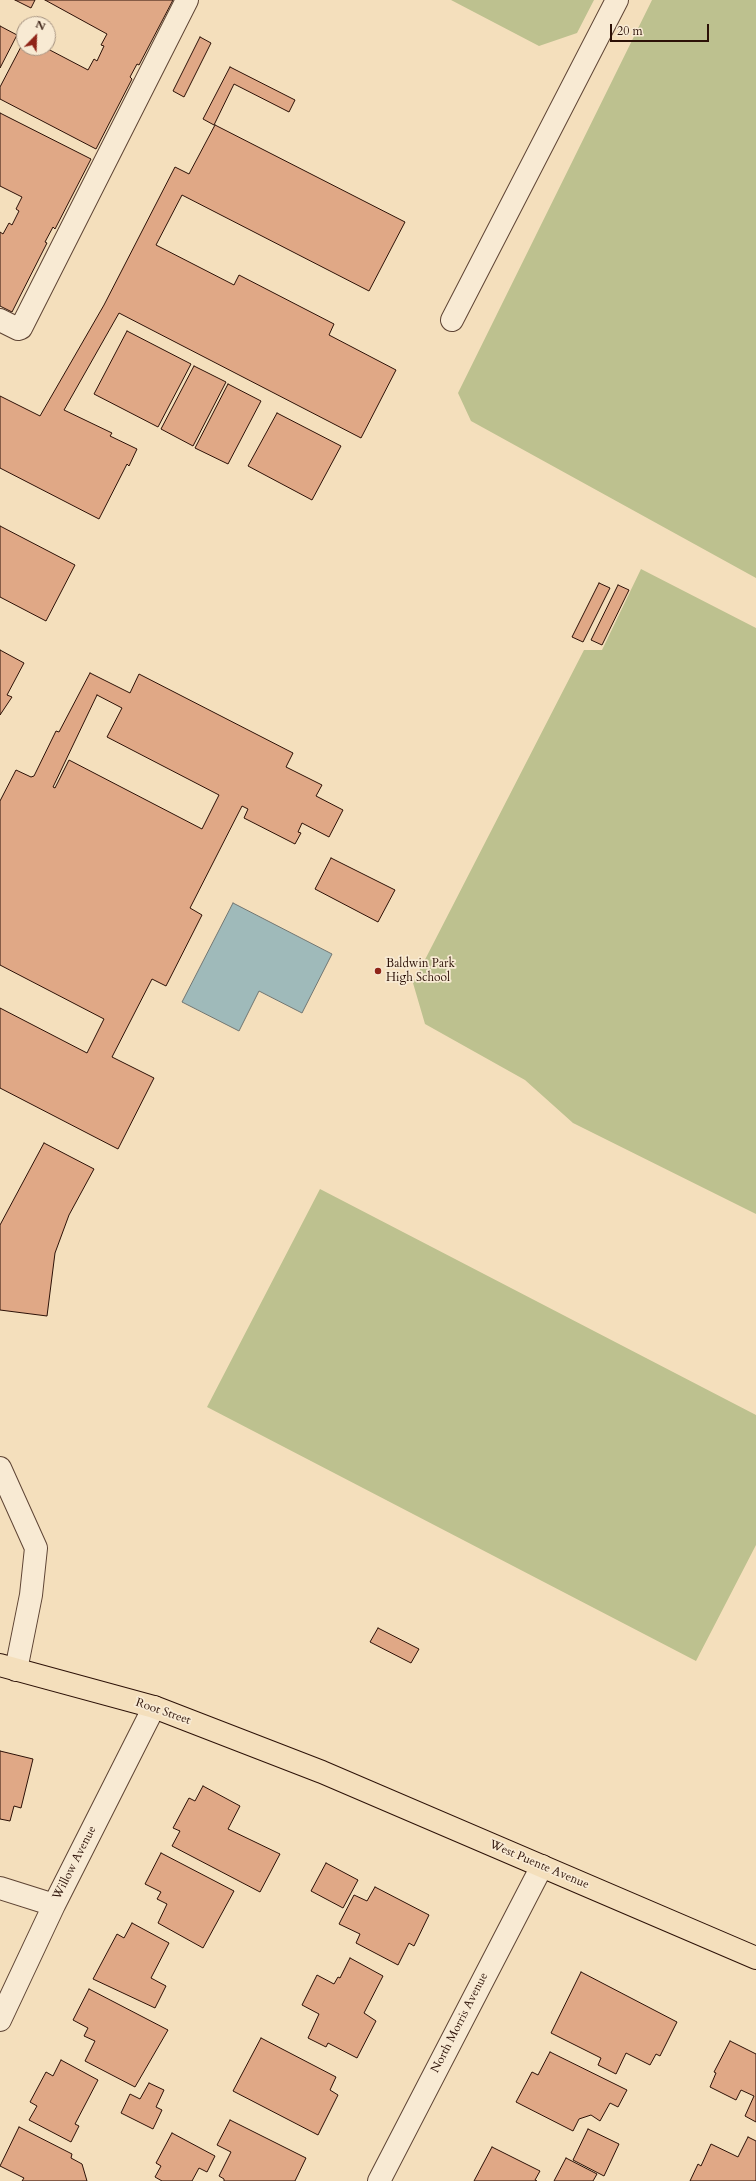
<!DOCTYPE html>
<html>
<head>
<meta charset="utf-8">
<style>
	body { margin:0 }
	#map { position:relative; width:756px; height:2181px; overflow:hidden; background:#f4dfbc; font-family:Cardo,serif }
	canvas { display:block }
	.north { position:absolute; left:16px; top:16px; width:40px; height:40px; box-sizing:border-box; background:#f8ead3; border:1px solid #a69381; border-radius:50%; rotate:23deg; font-size:11px; font-weight:700; line-height:16px; text-align:center; color:#2c1107 }
	.north::after { content:''; display:block; margin:auto; width:14px; height:18px; background:#8f2418; clip-path:polygon(50% 0,100% 100%,50% 72%,0 100%) }
	.scale { position:absolute; left:610px; top:24px; width:99px; height:18px; box-sizing:border-box; border:2px solid #2c1107; border-top:0; padding-left:5px; font-size:12px; line-height:14px; white-space:nowrap; color:#2c1107; -webkit-text-stroke:3px #f8ead3; paint-order:stroke }
</style>
</head>
<body>
<div id="map">
<canvas width="756" height="2181"></canvas>
<div class="north">N</div>
<div class="scale">20 m</div>
</div>
<script>
const context = document.querySelector('canvas').getContext('2d');
context.lineJoin = 'round';
function fillPath(path, color) { context.fillStyle = color; context.fill(path, 'evenodd'); }
const toPath = rows => new Path2D(rows.map(r => 'M' + r).join(''));
function trace(path, color, width, dash) { context.strokeStyle = color; context.lineWidth = width; context.lineCap = dash ? 'butt' : 'round'; context.setLineDash(dash || []); context.stroke(path); }
function label(font, color, halo, rows, align = 'center') {
  context.font = font + ' Cardo,serif'; context.lineWidth = 3.5; context.setLineDash([]); context.textBaseline = 'middle'; context.strokeStyle = halo; context.fillStyle = color; for (const [text, x, y, turn = 0] of rows) {
    context.save(); context.translate(x, y); context.rotate((+turn || 0) * Math.PI / 180); context.textAlign = isNaN(turn) ? turn : align; if (halo) context.strokeText(text, 0, 0); context.fillText(text, 0, 0); context.restore();
  }
}
fillPath(toPath([
	[451,0,594,0,577,33,539,46],
	[652,0,756,0,756,578,471,421,458,393],
	[641,569,756,628,756,1214,573,1123,525,1080,425,1024,413,983,584,650,602,650],
	[320,1189,756,1415,756,1545,696,1661,207,1407]
]), '#bdc18f');
const water = toPath([
	[233,903,332,954,302,1013,259,991,239,1031,182,1002,233,903]
]);
fillPath(water, '#9fbaba');
trace(water, '#717672', 1);
const building = toPath([
	[15,0,35,0,31,8,15,0],
	[45,0,173,0,139,65,137,64,130,77,132,79,96,149,0,99,0,87,24,41,24,48,46,48,88,70,94,59,97,61,104,46,101,45,107,34,45,0],
	[0,26,17,35,0,68,0,26],
	[200,37,211,43,184,97,173,91,200,37],
	[230,67,295,100,289,112,234,84,214,125,203,119,230,67],
	[0,113,91,159,55,229,53,227,45,242,47,243,12,312,0,306,0,232,3,234,9,223,12,225,19,211,16,209,22,197,0,186,0,113],
	[215,125,405,222,369,291,182,195,156,245,234,285,239,275,334,324,329,335,396,370,361,438,119,313,64,410,112,433,110,436,137,449,129,466,127,464,99,519,0,468,0,396,40,416,104,305,175,167,189,174,215,125],
	[127,331,191,364,158,427,94,394,127,331],
	[194,366,226,382,193,446,161,429,194,366],
	[228,384,261,401,228,464,195,448,228,384],
	[277,413,341,446,312,500,248,466,277,413],
	[0,526,75,565,46,621,0,597,0,526],
	[599,583,610,588,583,642,572,637,599,583],
	[618,585,629,590,602,645,591,640,618,585],
	[0,650,24,663,7,695,12,697,0,715,0,650],
	[90,673,130,693,139,674,293,753,286,767,322,785,316,796,343,810,329,837,302,823,298,832,301,833,295,844,244,818,248,809,242,806,190,908,202,915,166,986,152,979,112,1057,154,1078,118,1149,0,1088,0,1008,87,1053,104,1019,0,965,0,801,16,770,31,777,34,776,56,731,59,732,90,673],
	[97,695,122,708,107,737,219,795,202,829,69,760,55,788,53,787,97,695],
	[331,858,395,890,378,922,315,889,331,858],
	[44,1143,94,1169,69,1215,55,1253,47,1316,0,1310,0,1225,44,1143],
	[378,1628,419,1649,411,1663,370,1642,378,1628],
	[0,1751,33,1759,21,1808,14,1806,10,1821,0,1819,0,1751],
	[203,1786,240,1806,228,1829,280,1854,260,1892,172,1846,180,1831,173,1828,189,1798,195,1801,203,1786],
	[161,1853,234,1891,203,1948,158,1923,167,1904,157,1899,161,1892,145,1884,161,1853],
	[326,1863,358,1880,343,1908,311,1891,326,1863],
	[375,1887,429,1915,414,1946,409,1943,398,1965,356,1943,360,1934,339,1924,354,1895,367,1901,375,1887],
	[132,1923,169,1943,151,1978,166,1986,155,2008,93,1979,117,1934,124,1938,132,1923],
	[350,1958,383,1976,364,2013,376,2021,357,2058,328,2043,326,2047,308,2038,319,2014,302,2005,317,1975,334,1984,338,1977,340,1978,350,1958],
	[581,1972,677,2022,660,2056,656,2054,650,2065,626,2053,616,2074,598,2065,601,2058,551,2033,581,1972],
	[89,1989,168,2030,135,2087,85,2061,95,2041,84,2036,88,2028,73,2020,89,1989],
	[261,2038,336,2077,330,2090,338,2095,318,2135,233,2091,261,2038],
	[730,2041,756,2054,756,2122,745,2116,754,2096,741,2090,736,2100,710,2087,716,2073,714,2072,730,2041],
	[550,2052,627,2090,618,2107,610,2103,600,2121,591,2115,579,2119,573,2131,516,2102,532,2072,538,2075,550,2052],
	[61,2060,98,2080,75,2124,79,2126,71,2142,29,2120,37,2106,30,2102,46,2072,53,2076,61,2060],
	[149,2083,164,2090,156,2107,162,2110,153,2129,121,2113,130,2094,140,2099,149,2083],
	[230,2120,306,2158,295,2181,224,2181,224,2179,219,2176,231,2152,217,2145,230,2120],
	[19,2127,72,2154,71,2158,82,2164,87,2181,22,2181,24,2178,0,2166,19,2127],
	[588,2129,619,2144,604,2176,573,2160,588,2129],
	[172,2133,215,2156,207,2172,199,2168,192,2181,162,2181,155,2177,161,2166,156,2163,172,2133],
	[748,2137,756,2141,756,2181,690,2181,698,2164,701,2166,711,2144,738,2157,748,2137],
	[492,2147,540,2171,535,2180,537,2181,474,2181,492,2147],
	[566,2158,597,2174,593,2181,554,2181,566,2158]
]);
fillPath(building, '#e0a886');
trace(building, '#2c1107', 1);
const minor = toPath([
	[0,320,18,329,21,328,187,0],
	[452,320,617,0],
	[0,1468,36,1548,31,1595,16,1670],
	[0,1888,54,1905],
	[0,2020,54,1905,154,1707],
	[379,2181,542,1866]
]);
const major = toPath([
	[0,1665,154,1707,322,1772,756,1958]
]);
trace(minor, '#5e4434', 24);
trace(major, '#2c1107', 24);
trace(minor, '#f8ead3', 22);
trace(major, '#f4dfbc', 22);
for (const [x, y, r, color] of [
	[378,971,4,"#8f2418"]
]) { const dot = new Path2D(); dot.arc(x, y, r, 0, 2 * Math.PI); context.fillStyle = color; context.fill(dot); trace(dot, '#f8ead3', 1.5); }
label('12px', '#2c1107', '#f8ead3', [
	["Baldwin Park",386,964],
	["High School",386,978]
], 'left');
label('12px', '#2c1107', '#f8ead3', [
	["Root Street",163,1712,19],
	["Willow Avenue",75,1863,-63],
	["West Puente Avenue",539,1865,23],
	["North Morris Avenue",460,2023,-63]
]);
</script>
</body>
</html>
